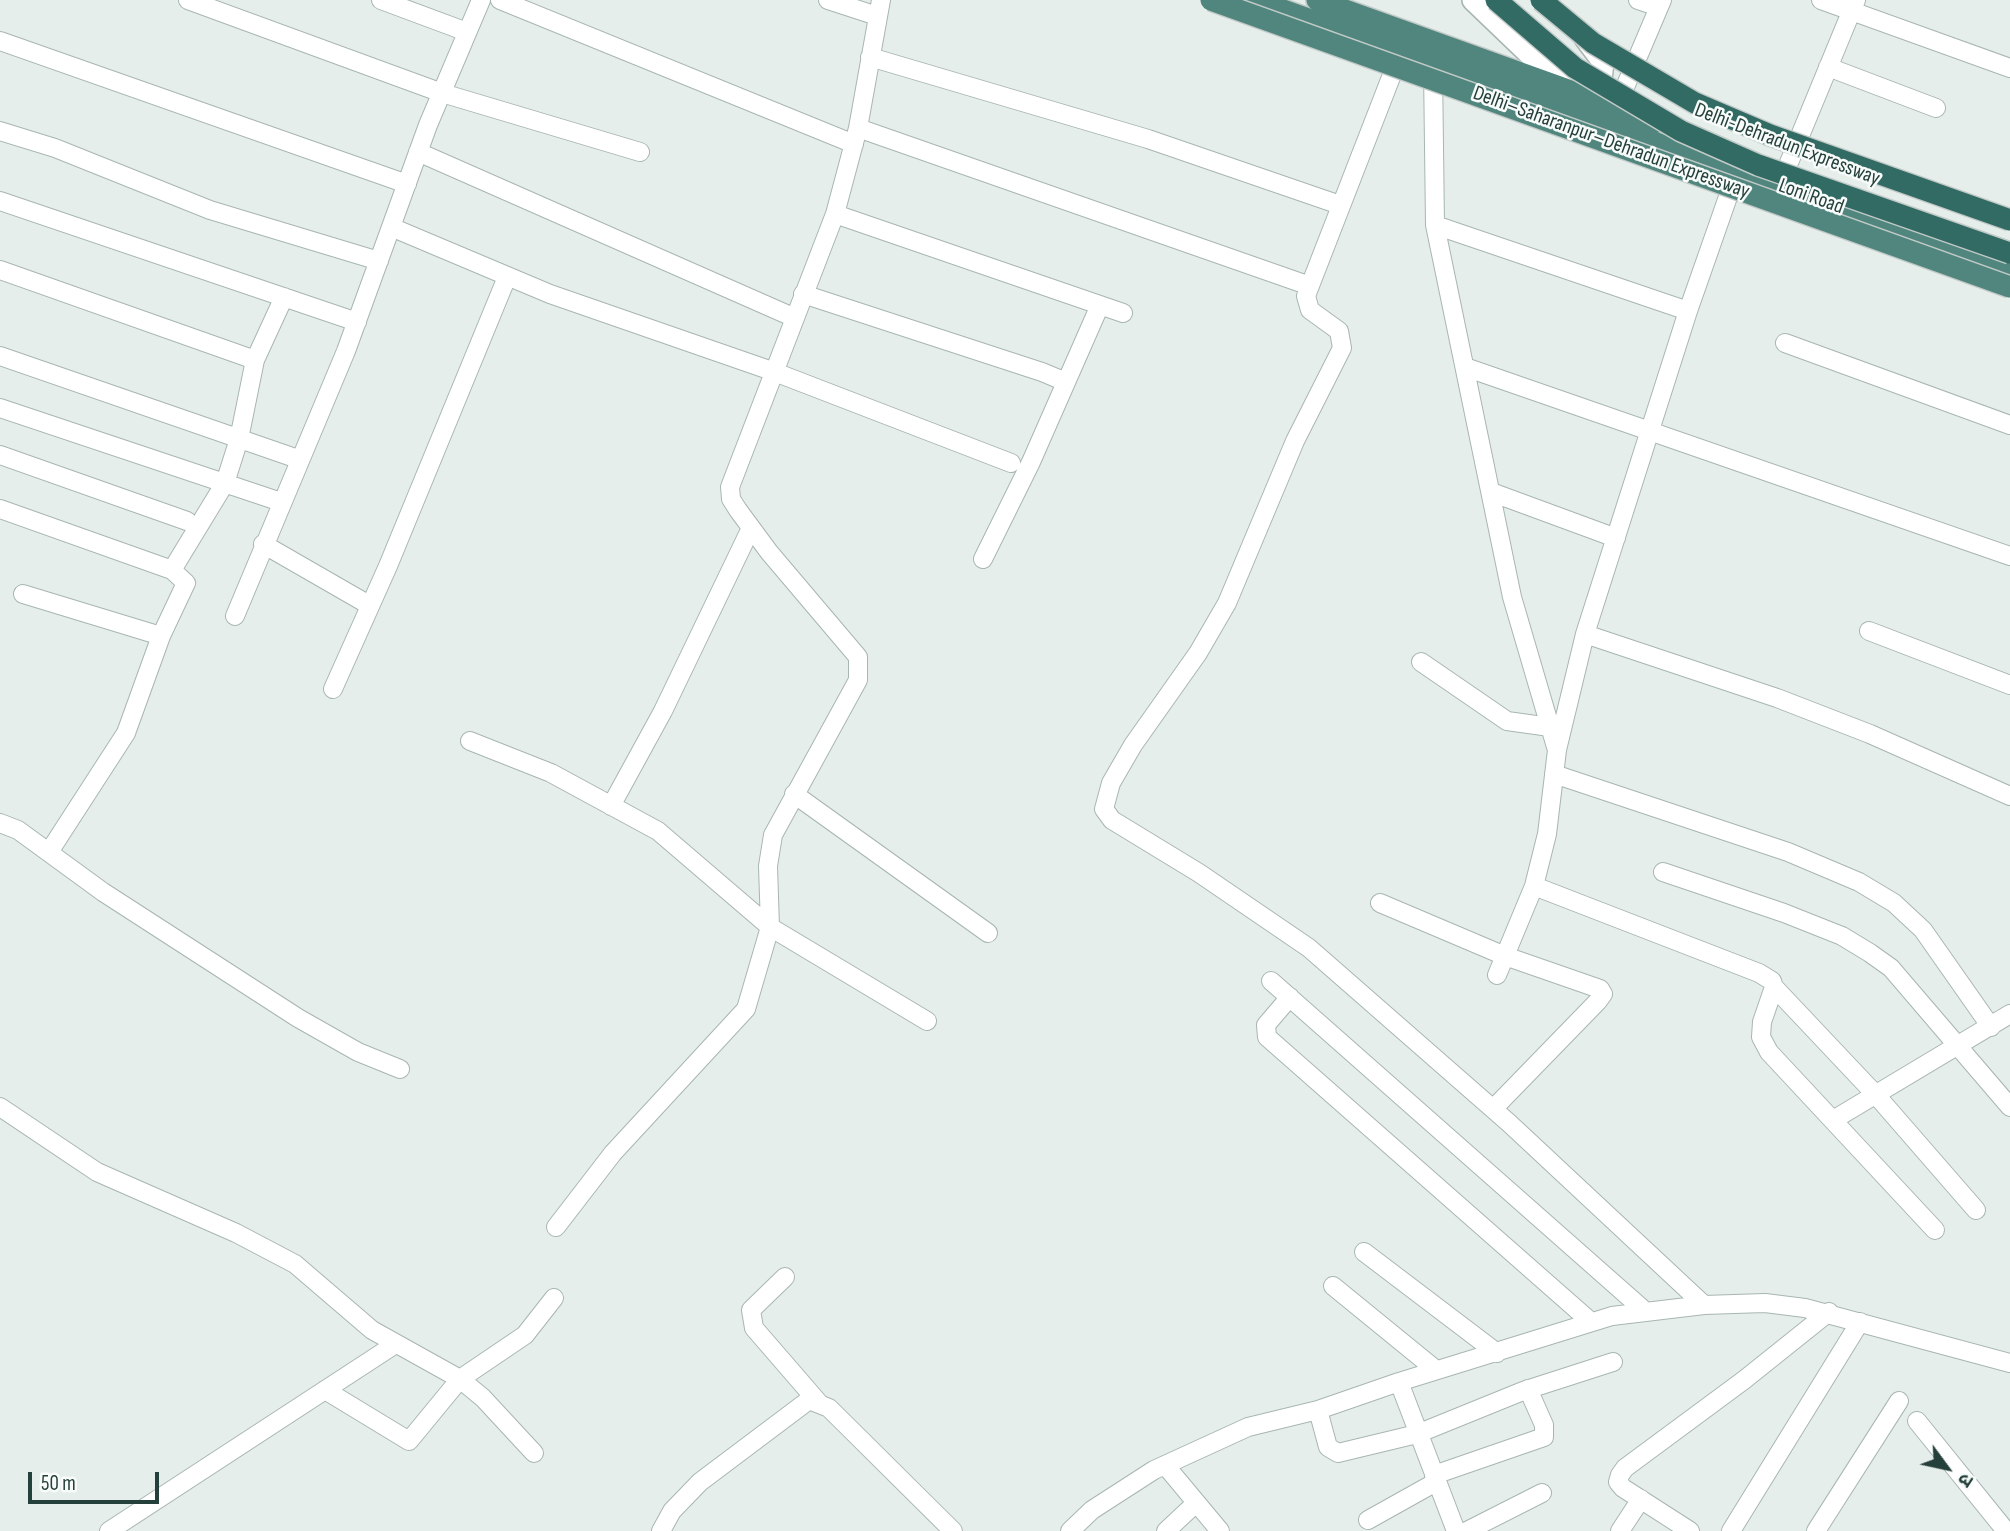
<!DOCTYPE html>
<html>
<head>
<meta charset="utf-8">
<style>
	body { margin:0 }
	#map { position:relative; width:2010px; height:1531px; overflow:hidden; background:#e6eeeb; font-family:"Sofia Sans Condensed","Noto Sans Devanagari",sans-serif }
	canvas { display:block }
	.north { position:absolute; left:1912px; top:1433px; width:70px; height:70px; -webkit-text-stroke:5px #f7fbf9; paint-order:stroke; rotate:123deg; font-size:19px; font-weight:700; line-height:28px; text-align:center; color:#25403b }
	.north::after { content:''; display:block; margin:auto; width:24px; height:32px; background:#25403b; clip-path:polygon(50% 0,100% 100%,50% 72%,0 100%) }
	.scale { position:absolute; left:28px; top:1472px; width:131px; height:32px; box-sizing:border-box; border:4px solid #25403b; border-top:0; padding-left:9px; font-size:21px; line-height:24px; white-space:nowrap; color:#25403b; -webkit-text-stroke:5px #f7fbf9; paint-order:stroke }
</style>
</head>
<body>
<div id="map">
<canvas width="2010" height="1531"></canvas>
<div class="north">उ</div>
<div class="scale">50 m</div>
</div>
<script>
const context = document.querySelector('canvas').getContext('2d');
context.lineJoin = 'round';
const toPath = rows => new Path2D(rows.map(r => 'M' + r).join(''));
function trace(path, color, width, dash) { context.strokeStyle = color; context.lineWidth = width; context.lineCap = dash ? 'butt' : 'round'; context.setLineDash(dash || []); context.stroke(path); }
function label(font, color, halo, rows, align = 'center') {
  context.font = font + ' "Sofia Sans Condensed",sans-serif'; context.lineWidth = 5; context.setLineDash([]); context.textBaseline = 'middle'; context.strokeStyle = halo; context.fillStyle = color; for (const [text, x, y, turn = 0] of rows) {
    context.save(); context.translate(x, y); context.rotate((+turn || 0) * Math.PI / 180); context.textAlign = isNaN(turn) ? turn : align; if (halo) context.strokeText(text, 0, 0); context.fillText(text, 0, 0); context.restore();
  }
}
const minor = toPath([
	[188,0,442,93,640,152],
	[381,0,467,32],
	[500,0,854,144],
	[828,0,877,16],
	[1638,0,1659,7],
	[1821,0,2010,68],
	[0,41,407,184],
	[1400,54,1306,296,1310,310,1339,331,1342,348,1295,441,1227,603,1198,653,1133,745,1111,783,1104,809,1112,820,1199,873,1309,948,1509,1123,1704,1305],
	[870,57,1148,139,1340,205],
	[1828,67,1936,108],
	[1433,68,1435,225,1512,597,1556,747],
	[1617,106,1662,0],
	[858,128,1310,286],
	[0,131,55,148,210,210,379,261],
	[418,152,795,318],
	[1788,165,1856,0],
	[0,201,357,322],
	[835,214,1123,313],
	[1435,225,1688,311],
	[391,227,550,294,772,371,1011,463],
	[0,270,255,360],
	[803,294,1042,372,1066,382],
	[1785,343,2010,425],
	[0,356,298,459],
	[1465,367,2010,556],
	[0,408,281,502],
	[0,455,187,521],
	[1491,492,1616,538],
	[0,509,172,570],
	[263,544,369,605],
	[983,559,1031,462,1100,305],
	[23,594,161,636],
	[235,616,346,351,428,125,481,0],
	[1869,631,2010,685],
	[1585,634,1777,698,1870,734,2010,796],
	[1421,662,1507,721,1550,727],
	[333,689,388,566,507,277],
	[470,741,551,773,658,831,770,927,927,1021],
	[1554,774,1788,852,1859,882,1894,903,1923,930,1991,1027],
	[794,794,988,933],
	[611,806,663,711,751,528],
	[0,823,18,830,103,892,298,1018,358,1052,400,1069],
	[49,852,126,733,161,636,186,583,172,570,225,483,239,439,255,360,284,297],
	[1663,872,1784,913,1842,936,1870,953,1891,968,2010,1107],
	[1534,886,1759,973,1772,981,1774,987,1762,1022,1761,1037,1769,1052,1935,1230],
	[1380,903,1505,956,1600,989,1603,994,1598,1001,1493,1109],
	[1497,975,1534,886,1547,834,1557,750,1585,634,1688,311,1736,174],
	[1271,981,1646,1312],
	[1774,987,1876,1095,1976,1210],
	[1290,997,1266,1025,1267,1037,1591,1322],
	[0,1107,97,1172,236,1233,295,1264,372,1330,460,1379,483,1398,534,1453],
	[1833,1120,2010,1014],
	[556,1227,613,1153,746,1009,770,927,768,866,773,835,858,680,858,657,769,552,738,510,731,499,730,487,835,214,858,128,881,0],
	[1364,1252,1497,1353],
	[785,1277,751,1310,754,1328,818,1402],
	[1333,1286,1436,1370],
	[1399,1382,1456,1531],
	[325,1390,409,1441,460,1379,525,1335,554,1298],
	[1318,1410,1328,1447,1338,1453,1417,1434,1523,1391,1613,1362],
	[1917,1421,2006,1531],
	[1165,1465,1220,1531],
	[1434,1475,1544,1437,1544,1425,1528,1389],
	[1368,1520,1436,1482],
	[109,1531,394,1345],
	[661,1531,672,1511,700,1482,809,1400,829,1408,953,1531],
	[1070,1531,1092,1510,1154,1470,1248,1427,1318,1410,1399,1382,1612,1316,1704,1305,1765,1303,1805,1308,2010,1363],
	[1166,1531,1196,1503],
	[1467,1531,1542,1493],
	[1620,1531,1641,1499],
	[1690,1531,1623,1488,1618,1482,1620,1475,1625,1468,1744,1380,1829,1312],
	[1731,1531,1860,1322],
	[1816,1531,1899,1401]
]);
const tertiary = toPath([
	[1473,0,1569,92],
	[1585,38,1603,62,1599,98]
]);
const trunk = toPath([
	[1255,0,2010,269],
	[1317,0,1657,122]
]);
trace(minor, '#a8b6b3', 20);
trace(tertiary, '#a8b6b3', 24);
trace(trunk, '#c2cac8', 24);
trace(minor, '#fff', 18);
trace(tertiary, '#fff', 21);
trace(trunk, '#50867e', 21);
const trunkBridge = toPath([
	[1211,0,2010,287]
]);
const motorwayBridge = toPath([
	[1496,0,1575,68,1681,131,1758,165,2010,253],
	[1541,0,1593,43,1695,103,1770,135,2010,220]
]);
trace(trunkBridge, '#c2cac8', 24, []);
trace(motorwayBridge, '#c2cac8', 24, []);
trace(trunkBridge, '#50867e', 21);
trace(motorwayBridge, '#326b64', 21);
label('21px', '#25403b', '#f7fbf9', [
	["Delhi–Saharanpur–Dehradun Expressway",1611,143,20],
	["Delhi-Dehradun Expressway",1787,145,21],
	["Loni Road",1811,197,20]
]);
</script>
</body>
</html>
